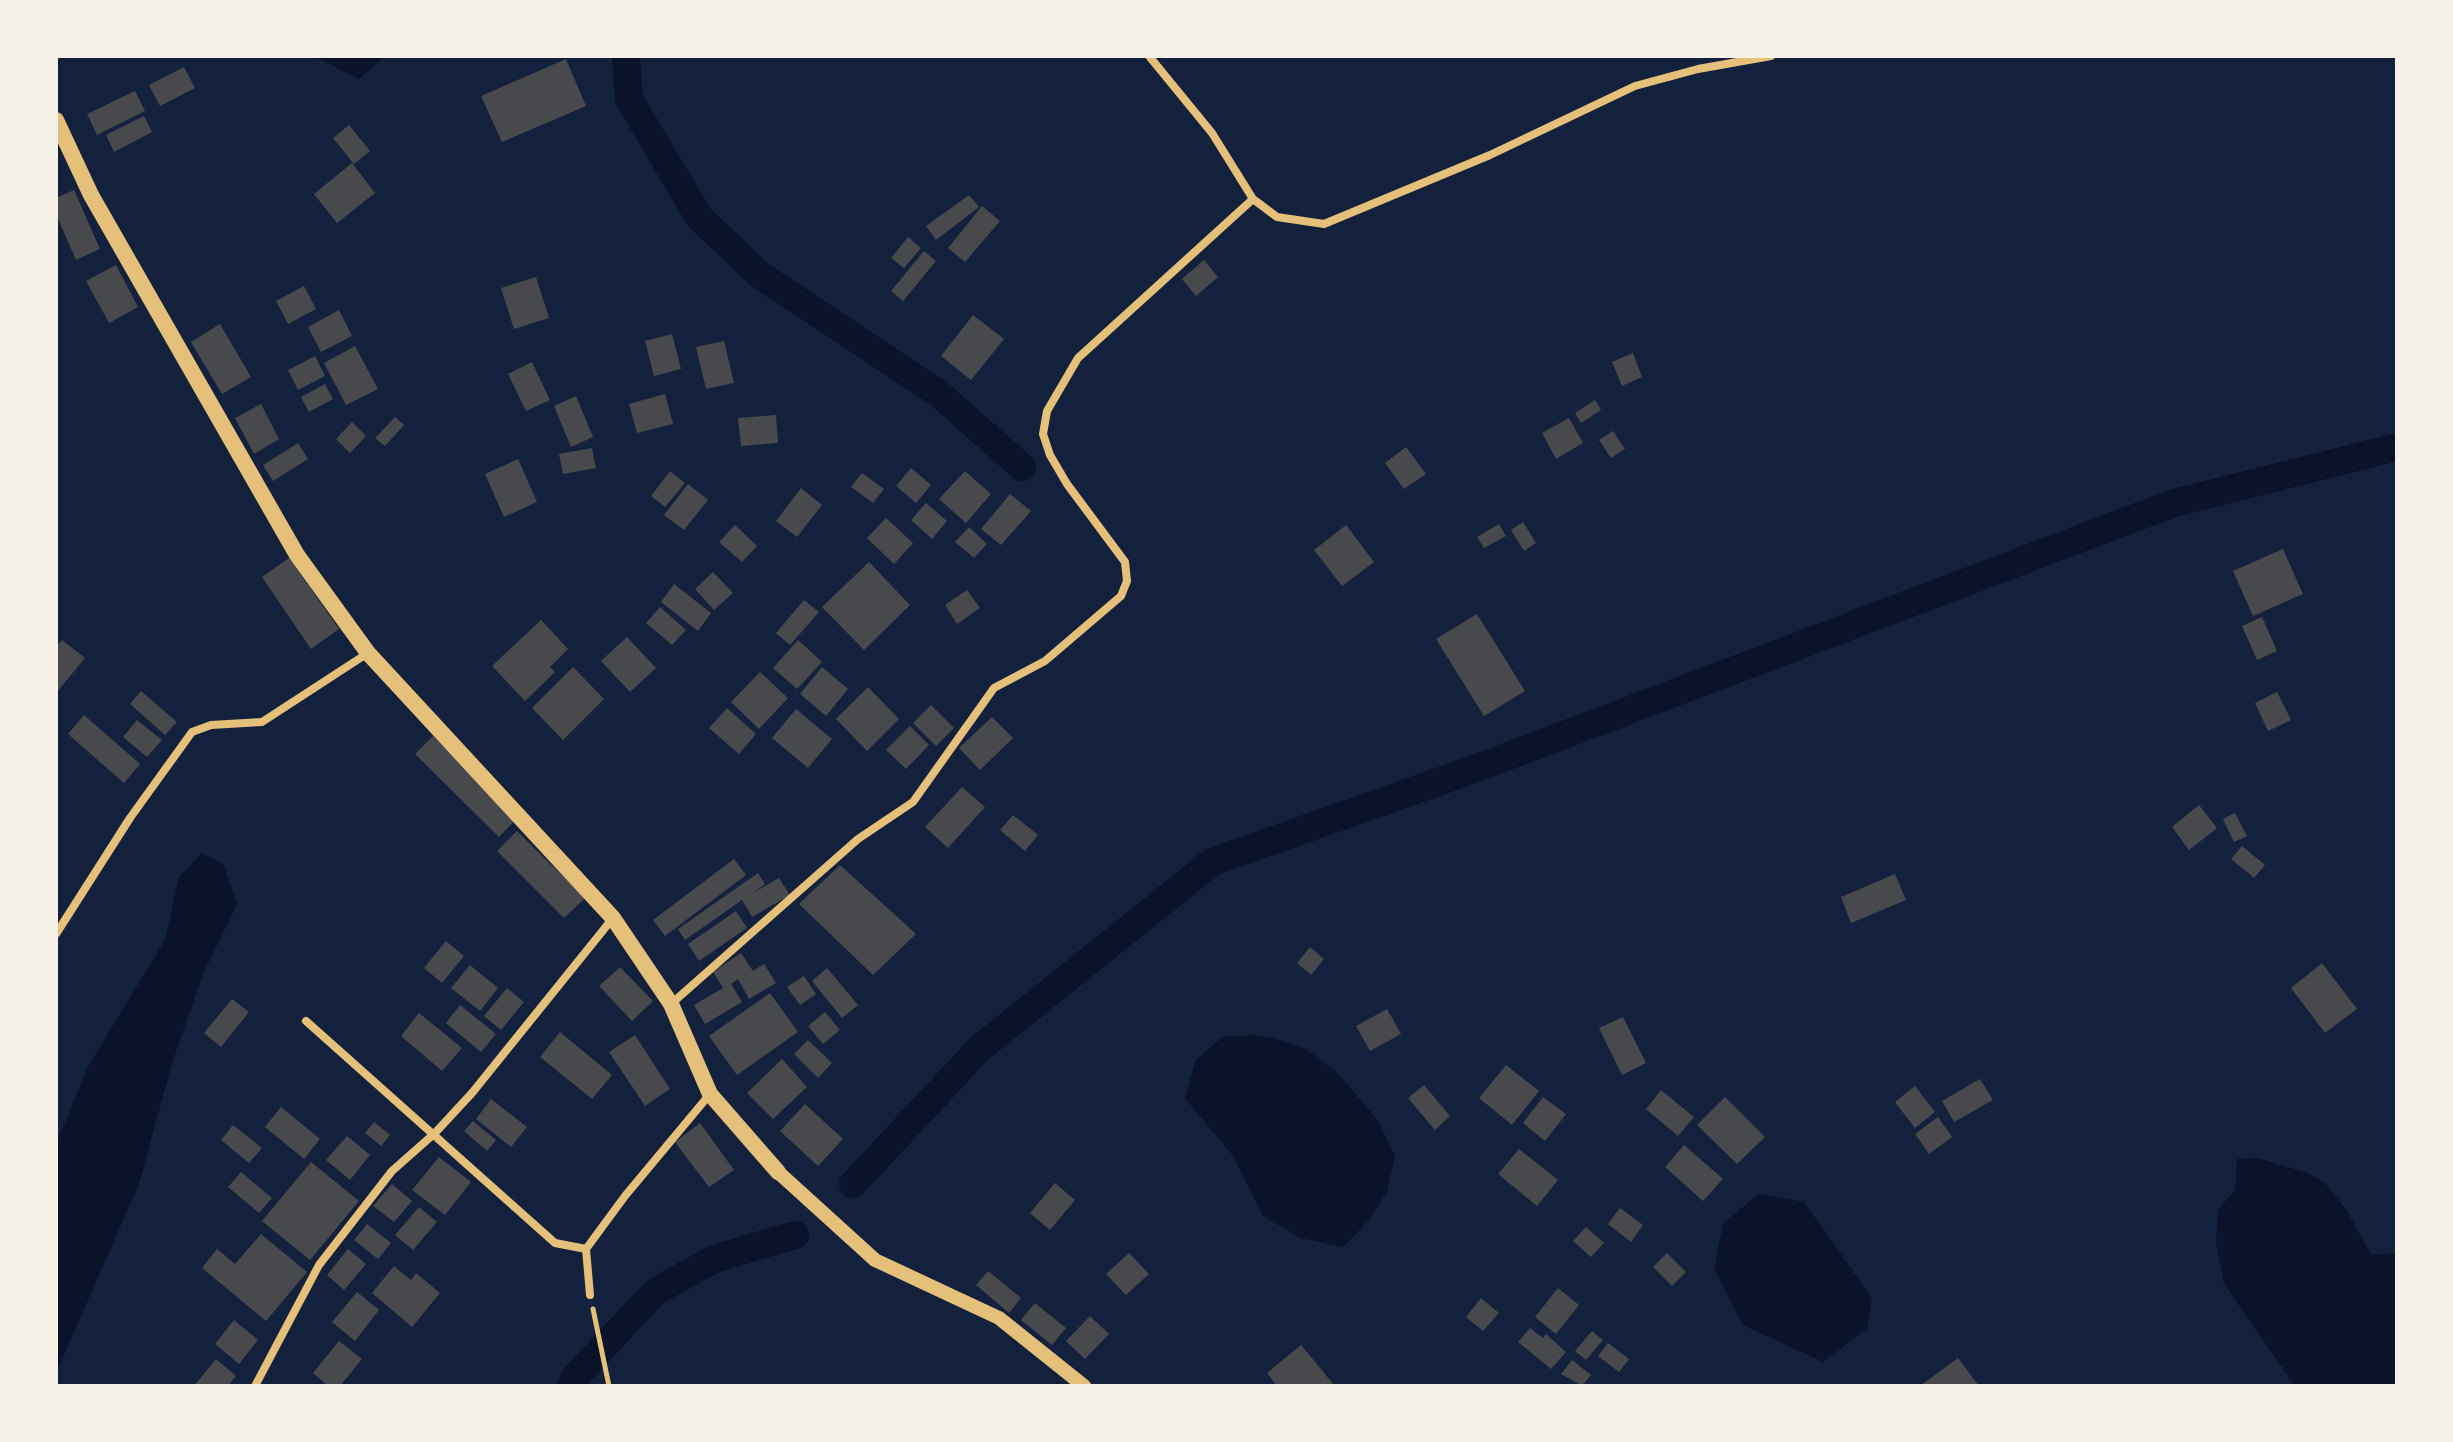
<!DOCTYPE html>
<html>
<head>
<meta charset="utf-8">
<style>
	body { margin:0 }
	#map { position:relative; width:2453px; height:1442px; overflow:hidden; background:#14213d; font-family:"Noto Sans",sans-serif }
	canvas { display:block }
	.frame { position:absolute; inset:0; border:58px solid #f6f1e7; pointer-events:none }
</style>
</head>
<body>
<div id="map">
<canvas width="2453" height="1442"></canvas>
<div class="frame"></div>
</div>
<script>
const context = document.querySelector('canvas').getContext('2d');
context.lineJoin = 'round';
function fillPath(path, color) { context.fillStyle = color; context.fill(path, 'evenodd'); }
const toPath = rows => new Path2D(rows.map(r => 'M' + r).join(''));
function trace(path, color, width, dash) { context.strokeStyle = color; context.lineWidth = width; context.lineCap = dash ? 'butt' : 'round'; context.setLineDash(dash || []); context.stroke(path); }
fillPath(toPath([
	[314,56,385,56,359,79],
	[202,853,223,864,237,904,203,974,172,1063,139,1184,56,1373,56,1144,88,1067,165,940,179,877],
	[1251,1035,1274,1038,1307,1050,1338,1073,1379,1122,1395,1157,1387,1191,1370,1219,1343,1247,1301,1238,1263,1216,1233,1156,1185,1098,1196,1060,1222,1037],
	[2257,1158,2308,1173,2325,1183,2347,1211,2371,1255,2397,1253,2397,1386,2295,1386,2224,1284,2216,1243,2218,1210,2235,1190,2237,1159],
	[1758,1194,1804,1202,1872,1298,1867,1329,1823,1362,1743,1325,1714,1268,1723,1224]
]), '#0b132b');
trace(toPath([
	[626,56,629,99,699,217,760,275,938,393,1022,467],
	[853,1184,979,1049,1212,862,1469,771,2174,503,2397,447],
	[571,1386,576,1376,655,1292,714,1259,795,1235]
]), '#0b132b', 28);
fillPath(toPath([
	[566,59,586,106,502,142,481,96],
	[184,67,195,88,160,106,149,85],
	[135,91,145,111,97,135,87,114],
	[144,116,152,132,114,152,106,135],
	[349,125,370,151,354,164,333,138],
	[352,163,375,193,337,223,314,194],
	[74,190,100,249,76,260,56,214,56,198],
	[969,195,979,207,936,240,926,226],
	[982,206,1000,221,965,262,948,248],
	[908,237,921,248,904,268,891,258],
	[924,251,936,261,903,301,891,291],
	[1204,260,1218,277,1196,296,1182,279],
	[116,265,138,307,109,323,86,281],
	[536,277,549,318,514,329,501,288],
	[304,286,316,309,288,324,276,301],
	[339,310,352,336,321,352,308,327],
	[973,315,1004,339,971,380,941,356],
	[220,324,251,377,222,394,191,342],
	[672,334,681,369,654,376,645,341],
	[724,341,734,383,706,389,696,347],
	[355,346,378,389,346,405,324,363],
	[1633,353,1642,377,1622,386,1612,362],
	[315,356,325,376,298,390,288,370],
	[532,362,550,400,526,411,508,374],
	[325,384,333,399,309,412,301,397],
	[665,394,673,424,637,433,629,404],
	[576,396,593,437,571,447,554,406],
	[1595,400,1601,410,1581,423,1575,413],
	[261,404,279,439,254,454,235,418],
	[776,415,778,443,741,446,738,418],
	[395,417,404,425,385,446,375,438],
	[1569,418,1583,443,1556,459,1542,433],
	[352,422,366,436,350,453,336,439],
	[1613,431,1625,449,1611,458,1599,440],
	[298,443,308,459,273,481,263,465],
	[1406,447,1426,474,1404,489,1385,463],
	[592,448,596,468,563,474,559,454],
	[518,459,537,502,504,517,485,474],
	[911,468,931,485,916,503,896,486],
	[670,471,685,483,665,507,651,496],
	[965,471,991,494,966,523,939,499],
	[862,473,884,489,873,503,851,487],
	[688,484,708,500,684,530,664,515],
	[801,488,822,505,797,537,776,521],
	[1010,494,1031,511,1001,545,981,529],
	[926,503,947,521,932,539,911,520],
	[886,518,913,543,894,564,867,538],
	[1523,522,1536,543,1524,551,1511,530],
	[1499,524,1506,536,1484,548,1477,537],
	[735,525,757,546,742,562,719,542],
	[1346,525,1374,562,1342,586,1314,550],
	[969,527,987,544,974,558,955,542],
	[2283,549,2303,594,2253,616,2233,571],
	[289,558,339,629,311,649,262,577],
	[869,562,910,605,864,650,822,607],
	[713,572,733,593,714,610,695,589],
	[674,584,711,613,698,631,661,602],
	[967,590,980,608,957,624,945,605],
	[804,600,819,612,790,645,776,633],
	[660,607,686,630,672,645,646,623],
	[1477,614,1525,691,1484,716,1436,639],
	[2262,617,2277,651,2257,660,2242,626],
	[541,620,568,649,550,667,555,672,525,701,492,666],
	[627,637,656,668,630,692,601,661],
	[62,640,85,658,56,693,56,647],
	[798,640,822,662,797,689,773,668],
	[573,667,604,699,563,740,532,708],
	[822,667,848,689,826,716,800,694],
	[760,672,788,698,759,729,731,702],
	[868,687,899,719,867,751,836,719],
	[141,691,177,722,165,735,130,704],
	[2277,692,2291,720,2268,731,2255,703],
	[931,705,954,728,936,746,913,723],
	[727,708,756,734,739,754,709,728],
	[796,709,832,739,808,768,772,738],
	[84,715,140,764,124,783,68,734],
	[992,717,1013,738,980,770,959,748],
	[137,720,162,740,147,757,123,737],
	[910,726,929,745,906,769,886,750],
	[433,736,516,819,499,837,415,754],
	[962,787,985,807,948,848,925,827],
	[2199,805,2217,828,2189,850,2172,827],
	[2235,813,2247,836,2234,842,2223,819],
	[1013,815,1038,835,1025,851,1000,830],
	[517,831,585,898,564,918,497,851],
	[2242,846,2265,865,2254,878,2231,859],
	[734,859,746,875,665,936,653,920],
	[840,865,916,934,873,975,799,904],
	[758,873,765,884,753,893,779,878,790,895,752,917,742,900,685,940,678,929],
	[1895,874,1906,900,1851,923,1841,897],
	[736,911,747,928,699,961,688,944],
	[446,941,464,956,442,983,424,968],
	[1310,947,1324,959,1311,975,1297,963],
	[741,953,753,971,764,964,776,983,749,999,738,979,731,984,742,1002,705,1024,694,1005,723,988,713,972],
	[2322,963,2357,1009,2325,1033,2291,988],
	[470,965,498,988,480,1011,451,988],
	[620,967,653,1001,632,1021,599,986],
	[827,968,858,1005,842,1018,812,981],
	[804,976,816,994,800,1005,787,987],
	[507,988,524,1002,501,1030,484,1016],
	[770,993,798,1032,737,1075,709,1036],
	[232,999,249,1012,221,1047,204,1033],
	[460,1005,496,1034,481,1052,446,1023],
	[1387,1009,1401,1034,1370,1051,1356,1026],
	[825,1012,840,1030,823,1044,808,1026],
	[419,1013,462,1048,442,1071,401,1036],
	[1623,1017,1646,1063,1622,1075,1599,1028],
	[560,1032,612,1075,592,1099,540,1057],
	[635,1035,670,1089,645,1106,609,1052],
	[808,1040,832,1063,818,1078,794,1054],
	[782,1059,807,1087,773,1119,747,1093],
	[1506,1065,1539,1091,1512,1125,1479,1098],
	[1980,1079,1993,1100,1954,1122,1942,1101],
	[1424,1085,1450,1116,1435,1130,1408,1098],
	[1915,1086,1935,1112,1915,1128,1895,1102],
	[1661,1090,1694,1117,1678,1136,1646,1109],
	[1543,1097,1566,1114,1545,1141,1523,1123],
	[1725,1097,1765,1137,1737,1164,1697,1125],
	[491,1099,527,1127,511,1147,476,1119],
	[805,1104,843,1139,818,1166,780,1131],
	[281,1107,320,1139,304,1159,265,1127],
	[1938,1117,1952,1137,1929,1154,1915,1134],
	[473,1121,496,1140,487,1151,464,1131],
	[374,1122,390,1135,381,1146,365,1133],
	[700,1123,734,1170,709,1187,675,1142],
	[233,1125,262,1148,249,1163,221,1140],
	[347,1136,370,1155,350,1180,326,1160],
	[1684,1145,1723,1179,1703,1201,1665,1167],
	[1519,1149,1558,1180,1537,1206,1498,1174],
	[439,1157,471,1182,445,1215,412,1190],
	[311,1162,359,1201,310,1260,262,1221],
	[241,1172,272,1198,259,1213,228,1187],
	[1055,1183,1075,1200,1050,1230,1030,1213],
	[392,1184,412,1201,394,1222,373,1206],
	[419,1207,437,1222,413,1250,395,1235],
	[1620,1208,1643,1225,1631,1242,1608,1224],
	[367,1224,391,1243,378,1259,354,1240],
	[1586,1227,1604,1243,1591,1257,1573,1241],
	[261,1234,307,1272,266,1321,202,1268,217,1249,235,1264],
	[348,1249,366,1264,344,1290,327,1275],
	[1129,1253,1149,1274,1126,1295,1106,1274],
	[1667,1253,1686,1272,1672,1286,1653,1267],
	[394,1266,411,1280,416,1273,440,1293,412,1327,372,1293],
	[988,1271,1021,1298,1009,1313,976,1285],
	[1558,1288,1579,1305,1556,1334,1535,1317],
	[357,1292,379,1310,355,1341,332,1322],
	[1481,1298,1499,1313,1483,1331,1466,1317],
	[1035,1303,1066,1328,1052,1345,1021,1320],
	[1090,1316,1109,1334,1085,1359,1066,1341],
	[234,1320,258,1340,239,1364,215,1344],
	[1530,1328,1543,1338,1546,1334,1566,1352,1551,1369,1518,1342],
	[1592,1331,1603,1340,1586,1360,1575,1351],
	[339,1341,362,1359,340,1386,328,1386,313,1373],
	[1608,1343,1629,1359,1619,1372,1598,1356],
	[1301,1345,1335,1386,1277,1386,1267,1373],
	[1958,1358,1979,1386,1920,1386],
	[216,1359,236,1376,228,1386,194,1386],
	[1572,1360,1591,1375,1582,1386,1561,1374]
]), '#48494c');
trace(toPath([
	[593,1309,609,1386]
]), '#e5c07b', 5);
trace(toPath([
	[1149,56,1212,133,1253,199,1277,217,1324,224,1490,155,1635,86,1698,69,1771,56],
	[56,934,130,818,192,732,211,725,262,722,368,653],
	[671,1004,858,839,913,802,994,688,1045,661,1121,596,1127,581,1125,562,1067,484,1050,455,1043,434,1047,411,1078,358,1253,199],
	[306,1021,555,1243,586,1249],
	[590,1295,586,1249,625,1196,710,1094],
	[255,1386,319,1265,392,1171,435,1133,472,1093,613,918]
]), '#e5c07b', 8);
trace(toPath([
	[778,1172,875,1260,999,1318,1084,1386]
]), '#e5c07b', 14);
trace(toPath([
	[56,120,91,195,297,555,368,653,613,918,671,1004,710,1094,778,1172]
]), '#e5c07b', 16);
</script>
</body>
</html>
